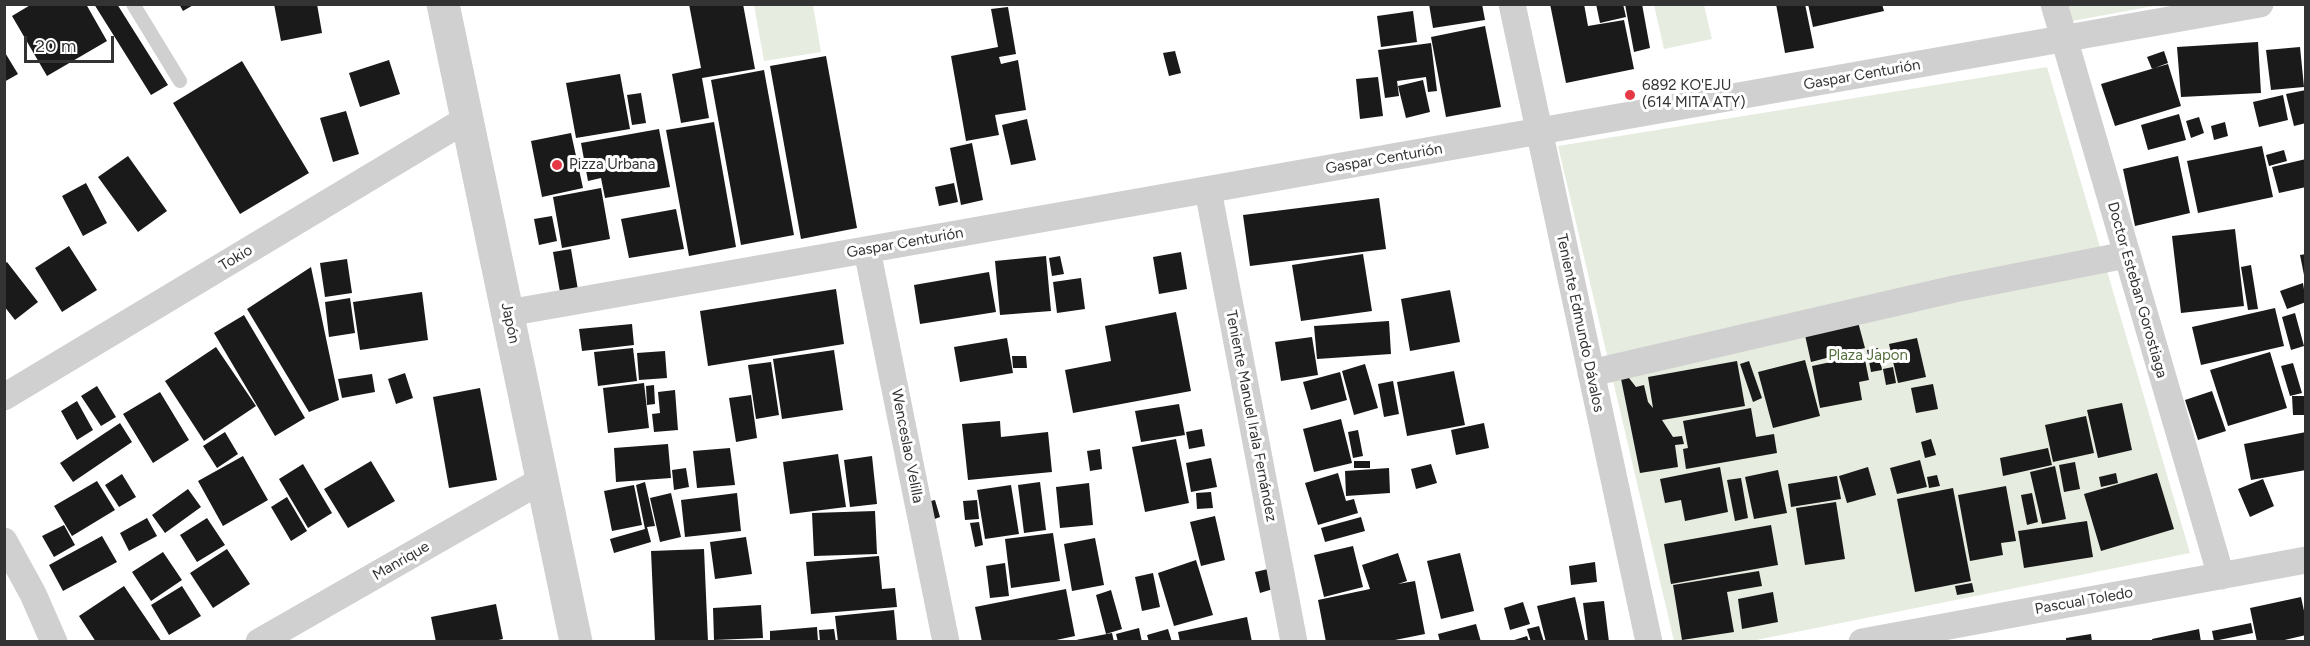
<!DOCTYPE html>
<html>
<head>
<meta charset="utf-8">
<style>
	body { margin:0 }
	#map { position:relative; width:2310px; height:646px; overflow:hidden; background:#fff; font-family:Figtree,sans-serif }
	canvas { display:block }
	.frame { position:absolute; inset:0; border:6px solid #333; pointer-events:none }
	.scale { position:absolute; left:24px; top:36px; width:90px; height:27px; box-sizing:border-box; border:3px solid #333; border-top:0; padding-left:8px; font-size:18px; line-height:21px; white-space:nowrap; color:#333; -webkit-text-stroke:4px #fff; paint-order:stroke }
</style>
</head>
<body>
<div id="map">
<canvas width="2310" height="646"></canvas>
<div class="frame"></div>
<div class="scale">20 m</div>
</div>
<script>
const context = document.querySelector('canvas').getContext('2d');
context.lineJoin = 'round';
function fillPath(path, color) { context.fillStyle = color; context.fill(path, 'evenodd'); }
const toPath = rows => new Path2D(rows.map(r => 'M' + r).join(''));
function trace(path, color, width, dash) { context.strokeStyle = color; context.lineWidth = width; context.lineCap = dash ? 'butt' : 'round'; context.setLineDash(dash || []); context.stroke(path); }
function label(font, color, halo, rows, align = 'center') {
  context.font = font + ' Figtree,sans-serif'; context.lineWidth = 6; context.setLineDash([]); context.textBaseline = 'middle'; context.strokeStyle = halo; context.fillStyle = color; for (const [text, x, y, turn = 0] of rows) {
    context.save(); context.translate(x, y); context.rotate((+turn || 0) * Math.PI / 180); context.textAlign = isNaN(turn) ? turn : align; if (halo) context.strokeText(text, 0, 0); context.fillText(text, 0, 0); context.restore();
  }
}
fillPath(toPath([
	[2067,4,2159,5,2072,21],
	[754,5,813,5,821,52,764,61],
	[1654,5,1704,5,1712,39,1664,49],
	[2047,67,2190,553,1751,641,1674,641,1558,146]
]), '#e6ecdf');
fillPath(toPath([
	[32,4,86,4,107,41,47,76,12,16],
	[94,4,117,4,168,85,151,95],
	[179,4,195,4,183,11],
	[274,4,317,4,322,33,281,41],
	[689,4,743,4,755,69,702,78,709,118,681,123,672,74,701,68],
	[1429,4,1482,4,1485,20,1433,28],
	[1550,4,1584,4,1588,26,1624,20,1634,69,1566,83],
	[1596,4,1623,4,1626,17,1600,23],
	[1625,4,1642,4,1650,48,1634,52],
	[1776,4,1805,4,1814,48,1785,53],
	[1808,4,1882,4,1884,11,1813,27],
	[1008,7,1016,54,999,57,1001,64,1018,60,1026,110,995,115,999,135,966,141,951,56,998,47,991,9],
	[1413,11,1417,42,1381,47,1377,16],
	[1485,26,1501,107,1446,117,1431,37],
	[2258,42,2261,93,2181,97,2177,47],
	[1431,43,1437,91,1428,92,1426,77,1397,81,1399,96,1385,98,1378,50],
	[2300,47,2304,87,2271,90,2266,50],
	[4,51,18,74,4,82],
	[1175,51,1181,73,1169,76,1163,53],
	[2164,51,2168,63,2152,69,2147,57],
	[826,56,857,228,801,239,770,66],
	[389,60,400,94,360,107,349,73],
	[242,61,309,173,240,214,173,103],
	[2168,64,2181,106,2115,126,2101,84],
	[764,70,794,235,741,245,711,80],
	[620,74,630,129,576,138,566,83],
	[1378,77,1383,116,1360,119,1356,79],
	[1423,80,1430,112,1406,118,1398,86],
	[2306,90,2306,123,2294,126,2286,94],
	[641,93,646,123,632,125,627,95],
	[2283,95,2288,120,2259,127,2253,102],
	[346,111,359,154,333,162,320,118],
	[2179,114,2186,140,2148,150,2141,125],
	[2199,117,2204,133,2191,138,2186,121],
	[1027,119,1036,160,1011,165,1002,125],
	[714,122,736,247,689,256,666,130],
	[2225,122,2228,136,2214,140,2211,126],
	[659,129,670,187,605,198,601,178,588,181,581,143],
	[571,133,583,188,542,197,531,141],
	[972,143,983,200,961,205,950,148],
	[2262,146,2273,197,2198,213,2187,161],
	[2284,150,2287,161,2269,166,2266,155],
	[128,156,167,211,138,232,98,177],
	[2178,156,2190,213,2135,226,2123,169],
	[2306,159,2306,187,2279,193,2272,167],
	[86,183,107,223,83,236,62,196],
	[954,183,958,202,939,206,935,187],
	[601,188,610,239,562,248,553,197],
	[1379,198,1386,249,1250,266,1243,215],
	[676,209,684,249,629,258,621,219],
	[552,216,557,241,539,245,534,219],
	[2235,229,2244,306,2181,313,2172,236],
	[69,246,97,290,62,312,35,268],
	[571,249,578,290,560,292,553,252],
	[1181,252,1187,289,1159,294,1153,257],
	[1363,254,1372,311,1301,321,1292,265],
	[2306,254,2306,275,2304,275,2300,255],
	[1046,256,1051,311,1000,315,995,261],
	[1060,256,1064,274,1052,276,1049,258],
	[347,259,352,293,325,297,320,263],
	[7,262,38,302,15,320,4,306,4,264],
	[2251,265,2258,309,2248,310,2241,267],
	[311,267,339,400,309,412,247,309],
	[989,272,996,312,920,324,914,285],
	[1081,278,1085,309,1057,313,1053,282],
	[2303,283,2306,302,2287,309,2280,291],
	[836,289,844,344,708,366,700,311],
	[1450,290,1460,342,1410,351,1401,299],
	[422,292,428,340,360,350,353,302],
	[350,298,355,333,329,337,325,302],
	[2275,308,2284,346,2201,365,2192,327],
	[1176,312,1191,391,1073,413,1065,370,1111,361,1105,326],
	[2295,313,2304,346,2291,350,2282,317],
	[244,315,305,418,275,436,214,333],
	[1389,321,1391,354,1317,359,1314,326],
	[1858,322,1865,348,1811,362,1805,335],
	[632,324,634,345,582,351,579,329],
	[1312,337,1318,375,1281,381,1275,342],
	[1007,338,1013,373,960,382,954,347],
	[1917,338,1926,377,1898,383,1889,344],
	[216,347,256,406,204,441,165,381],
	[633,348,637,381,598,386,594,352],
	[1878,348,1882,370,1871,372,1867,350],
	[834,350,843,410,782,419,773,359],
	[665,351,667,378,639,380,637,353],
	[2270,352,2287,408,2228,426,2210,370],
	[1864,355,1869,380,1859,382,1862,400,1820,408,1812,366],
	[1012,356,1026,356,1027,368,1013,368],
	[1805,360,1820,416,1773,428,1758,372],
	[1737,361,1745,406,1662,420,1673,437,1682,436,1684,444,1675,445,1678,467,1640,473,1618,364,1636,387,1644,385,1648,402,1653,408,1648,377],
	[1749,361,1762,398,1753,402,1740,364],
	[771,362,779,415,756,419,748,365],
	[2293,363,2302,393,2290,396,2281,366],
	[1365,364,1378,408,1354,415,1342,371],
	[1893,367,1896,383,1886,385,1883,369],
	[1454,371,1465,425,1407,436,1397,382],
	[1340,372,1347,400,1311,410,1303,382],
	[405,373,413,398,396,404,388,379],
	[372,374,375,392,342,398,338,379],
	[1393,381,1399,414,1384,417,1378,384],
	[644,383,649,428,608,433,603,388],
	[1933,384,1938,409,1916,413,1911,388],
	[654,385,655,404,647,405,646,386],
	[97,386,116,417,101,426,81,396],
	[480,388,497,480,449,488,433,397],
	[675,390,678,430,654,432,652,414,660,413,658,392],
	[2212,391,2226,431,2198,440,2185,400],
	[160,392,189,440,153,463,123,414],
	[751,395,757,438,736,442,729,398],
	[2292,396,2306,396,2306,415,2293,415],
	[77,401,93,430,77,440,61,411],
	[2122,403,2132,450,2098,458,2087,410],
	[1179,404,1185,435,1141,442,1135,411],
	[1751,408,1756,437,1774,434,1777,453,1686,469,1683,449,1688,448,1683,421],
	[2086,416,2094,453,2053,462,2045,425],
	[1341,419,1352,463,1314,472,1303,429],
	[1000,421,1001,437,1048,432,1052,472,968,480,962,424],
	[120,423,132,442,73,482,60,463],
	[1484,423,1489,448,1456,455,1451,430],
	[1202,429,1205,446,1189,449,1186,432],
	[1358,430,1363,456,1353,458,1348,432],
	[225,432,238,454,217,468,203,446],
	[2306,432,2306,470,2251,480,2244,444],
	[1176,439,1189,503,1145,512,1132,447],
	[1931,439,1936,455,1925,458,1921,442],
	[668,444,671,478,616,482,614,448],
	[730,448,735,485,697,488,693,451],
	[2048,448,2052,465,2003,476,2000,458],
	[1100,449,1102,469,1090,471,1087,451],
	[838,454,846,507,790,514,783,462],
	[243,456,268,500,223,526,198,481],
	[872,456,877,504,850,507,844,460],
	[1211,458,1217,487,1191,492,1186,463],
	[1920,460,1927,487,1897,494,1890,468],
	[371,461,395,501,348,528,324,489],
	[1354,461,1370,461,1370,468,1354,468],
	[2075,462,2080,489,2064,492,2059,465],
	[303,464,332,513,308,528,279,479],
	[1431,464,1437,483,1416,489,1411,469],
	[2055,466,2066,519,2042,524,2030,472],
	[1720,467,1728,512,1685,521,1681,500,1665,503,1660,479],
	[1868,467,1876,495,1847,503,1839,476],
	[686,468,689,487,674,490,672,470],
	[1389,468,1390,493,1346,496,1345,471],
	[1778,470,1787,513,1754,519,1745,477],
	[1338,473,1346,501,1354,499,1358,513,1318,525,1305,483],
	[2116,473,2118,483,2101,487,2099,477],
	[2157,473,2174,529,2101,551,2084,494],
	[122,474,136,497,119,507,105,485],
	[1937,475,1940,486,1929,488,1927,477],
	[1837,476,1841,499,1791,507,1788,484],
	[1741,478,1748,518,1735,521,1727,480],
	[2263,479,2274,506,2250,517,2238,489],
	[97,481,115,510,72,536,54,506],
	[645,482,655,526,647,527,651,542,614,553,610,539,645,529,636,485],
	[1040,482,1046,530,1024,533,1018,485],
	[1089,483,1093,525,1060,528,1056,487],
	[634,485,642,525,612,531,604,491],
	[1011,485,1019,534,985,539,977,490],
	[2006,486,2016,541,2001,543,2003,555,1970,561,1958,495],
	[1953,488,1971,581,1915,592,1897,499],
	[188,489,201,507,165,533,152,515],
	[1211,492,1213,508,1197,509,1196,493],
	[671,493,681,537,660,542,650,498],
	[737,493,741,531,685,537,681,500],
	[2032,493,2038,522,2027,525,2021,495],
	[287,497,307,531,291,541,271,507],
	[935,500,940,517,932,520,926,502],
	[977,500,979,519,965,520,963,501],
	[1836,502,1845,559,1805,565,1796,508],
	[875,511,877,554,814,556,812,513],
	[1215,516,1225,560,1201,566,1190,522],
	[1361,517,1365,531,1325,542,1321,528],
	[147,518,157,536,129,551,120,533],
	[207,518,225,545,197,562,180,535],
	[2087,521,2093,557,2024,568,2018,531],
	[979,522,983,545,975,547,970,523],
	[64,525,75,545,54,557,42,536],
	[1771,525,1778,565,1671,584,1664,544],
	[1053,533,1060,581,1011,588,1005,539],
	[102,536,117,562,63,591,49,565],
	[746,537,752,574,715,579,710,542],
	[1095,538,1104,585,1072,591,1064,544],
	[1353,546,1363,587,1324,597,1314,555],
	[227,549,250,584,213,608,190,573],
	[704,549,708,642,655,642,651,551],
	[163,552,182,580,151,601,132,572],
	[1398,553,1407,581,1398,584,1415,581,1425,634,1385,642,1326,642,1318,600,1370,589,1362,565],
	[1460,553,1474,611,1441,619,1427,561],
	[879,556,882,589,895,588,897,607,811,614,806,562],
	[1196,560,1213,615,1174,626,1158,573],
	[1595,562,1597,582,1571,585,1569,566],
	[1005,563,1009,596,990,598,986,566],
	[1268,569,1273,589,1260,593,1255,572],
	[1759,571,1762,586,1727,592,1734,632,1682,640,1673,585],
	[1153,573,1160,607,1142,611,1135,577],
	[1972,583,1974,592,1957,595,1955,586],
	[124,586,162,642,96,642,79,616],
	[182,586,201,616,169,635,151,605],
	[1066,589,1075,636,1047,642,982,642,975,607],
	[1111,590,1122,629,1106,634,1096,595],
	[1773,592,1778,622,1742,629,1738,599],
	[1575,597,1585,640,1546,642,1537,606],
	[2301,597,2306,620,2306,635,2276,642,2257,642,2250,608],
	[1604,601,1609,642,1588,642,1583,603],
	[1523,602,1530,624,1510,630,1504,608],
	[496,604,503,639,489,642,436,642,431,617],
	[761,605,763,638,714,640,713,608],
	[894,610,897,642,838,642,835,616],
	[1247,617,1252,642,1180,642,1178,632],
	[2251,623,2253,633,2214,641,2212,631],
	[1476,624,1481,642,1440,642,1438,634],
	[1539,626,1544,642,1531,642,1527,629],
	[817,627,818,642,770,642,770,631],
	[1139,628,1142,642,1118,642,1116,634],
	[834,629,836,642,820,642,819,630],
	[1168,629,1172,642,1149,642,1147,635],
	[2199,629,2201,642,2153,642,2152,639],
	[1112,633,1114,642,1076,642,1076,640],
	[2091,634,2092,642,2066,642,2066,638],
	[1527,636,1529,642,1511,642,1511,641]
]), '#1a1a1a');
trace(toPath([
	[133,4,180,81]
]), '#d0d0d0', 14);
trace(toPath([
	[1512,4,1649,642],
	[2054,4,2221,576],
	[1208,190,1294,642],
	[867,250,946,642],
	[508,313,2260,4],
	[1591,373,1954,289,2126,255],
	[4,397,467,119],
	[4,541,33,594,54,642],
	[259,642,542,480],
	[1862,642,2306,560]
]), '#d0d0d0', 27);
trace(toPath([
	[443,4,576,642]
]), '#d0d0d0', 33);
for (const [x, y, r, color] of [
	[1630,95,6,"#e63946"],
	[557,165,6,"#e63946"]
]) { const dot = new Path2D(); dot.arc(x, y, r, 0, 2 * Math.PI); context.fillStyle = color; context.fill(dot); trace(dot, '#fff', 2); }
label('15px', '#333', '#fff', [
	["Gaspar Centurión",1862,75,-10],
	["Gaspar Centurión",1384,159,-10],
	["Gaspar Centurión",905,243,-10],
	["Tokio",236,258,-31],
	["Doctor Esteban Gorostiaga",2137,290,74],
	["Japón",510,323,78],
	["Teniente Edmundo Dávalos",1580,323,78],
	["Teniente Manuel Irala Fernández",1251,416,79],
	["Wenceslao Velilla",907,446,79],
	["Manrique",401,561,-30],
	["Pascual Toledo",2084,601,-10]
]);
label('15px', '#333', '#fff', [
	["6892 KO'EJU",1642,86],
	["(614 MITA ATY)",1642,103],
	["Pizza Urbana",569,165]
], 'left');
label('15px', '#56703f', '#fff', [
	["Plaza Japon",1868,356]
]);
</script>
</body>
</html>
